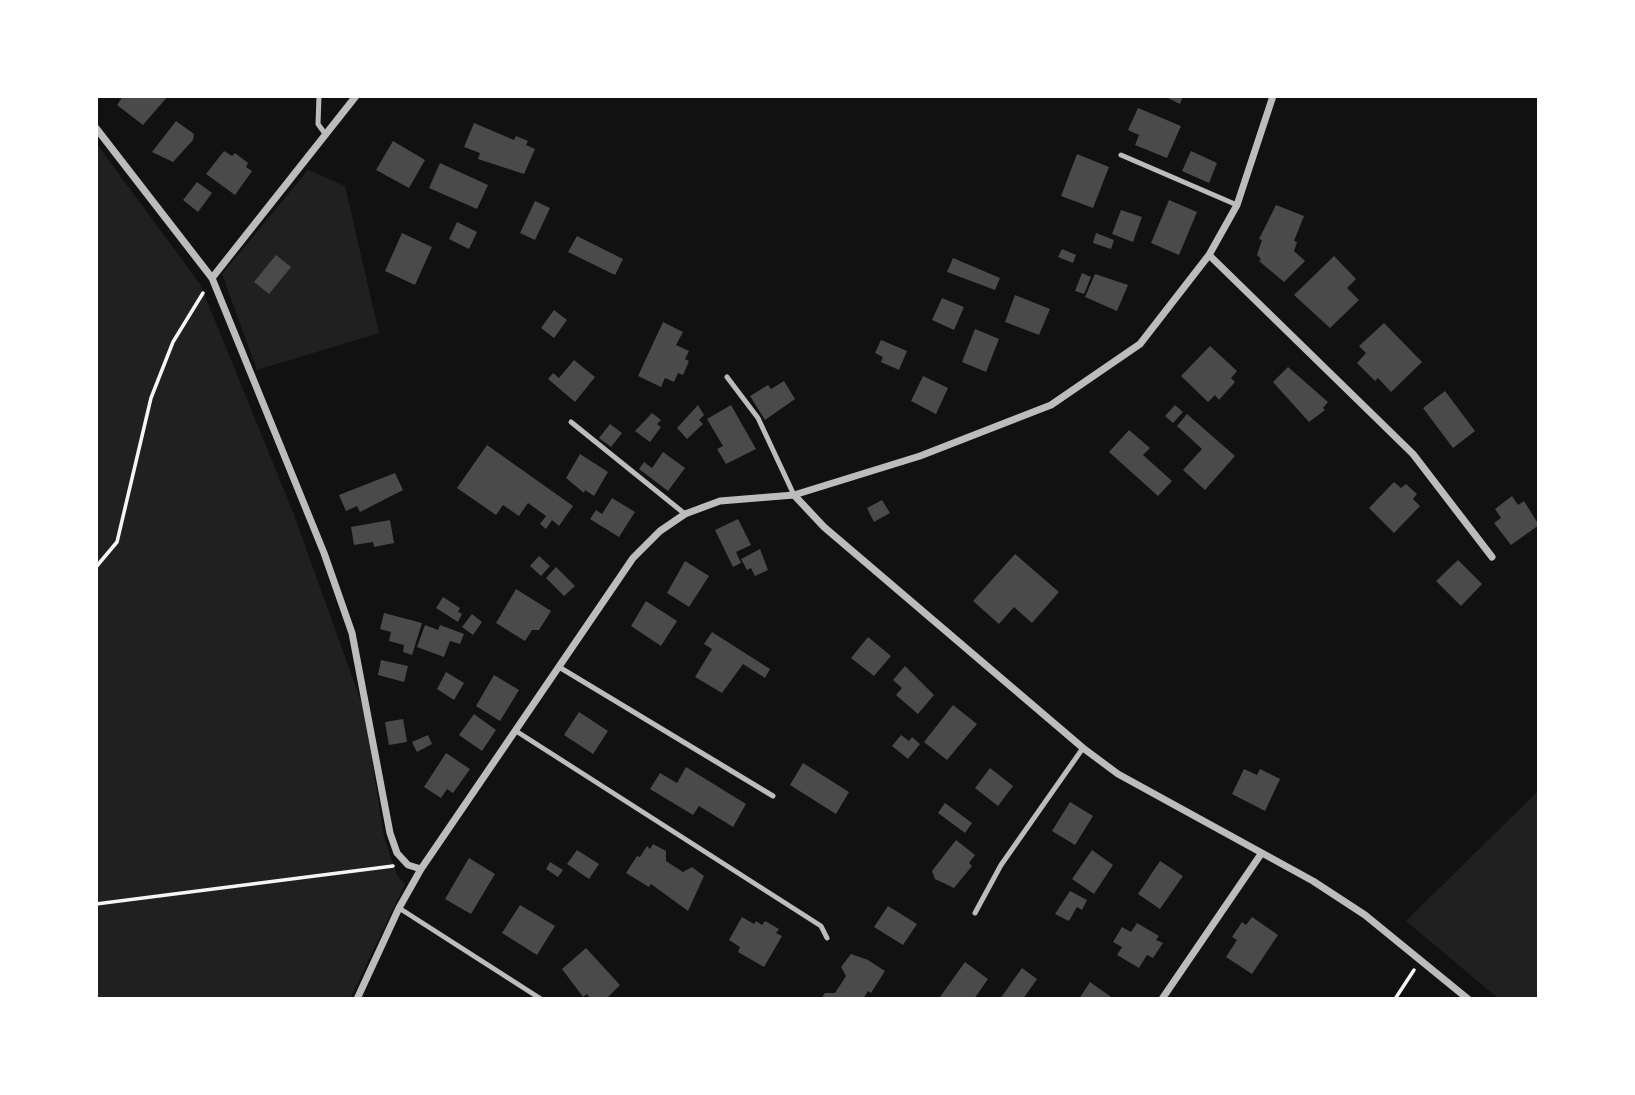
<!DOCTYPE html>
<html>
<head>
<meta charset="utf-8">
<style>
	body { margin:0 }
	#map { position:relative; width:1635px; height:1095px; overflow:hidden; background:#111; font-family:Inter,sans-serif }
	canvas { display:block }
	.frame { position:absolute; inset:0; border:98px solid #fff; pointer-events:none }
</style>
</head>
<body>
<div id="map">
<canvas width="1635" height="1095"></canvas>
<div class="frame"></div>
</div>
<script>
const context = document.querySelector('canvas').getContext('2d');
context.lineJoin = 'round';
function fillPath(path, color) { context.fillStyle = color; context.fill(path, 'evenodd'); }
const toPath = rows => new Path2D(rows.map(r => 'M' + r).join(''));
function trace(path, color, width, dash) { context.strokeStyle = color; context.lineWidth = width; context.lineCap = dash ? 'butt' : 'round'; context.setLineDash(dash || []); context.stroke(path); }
fillPath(toPath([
	[96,143,200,284,293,512,364,710,384,837,397,875,405,884,350,999,96,999],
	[308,170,345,186,379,333,257,370,222,274],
	[1539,790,1539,999,1499,999,1406,921]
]), '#202020');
fillPath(toPath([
	[123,96,168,96,143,125,117,105],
	[1164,96,1183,96,1180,104],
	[1138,108,1181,126,1167,158,1135,145,1139,135,1128,130],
	[176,121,194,134,193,140,173,162,152,152],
	[474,123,514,140,516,136,528,141,526,145,535,149,524,174,478,159,480,153,464,147],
	[393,141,425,160,409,188,376,170],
	[224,151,232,156,235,153,248,163,246,167,252,171,235,195,206,174],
	[1191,151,1217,163,1209,183,1182,171],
	[1077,154,1109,167,1093,208,1061,196],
	[440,163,488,185,477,209,429,188],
	[197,182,212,193,198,212,183,200],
	[1169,200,1197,212,1179,255,1151,243],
	[535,201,550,208,535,240,520,233],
	[1276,205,1304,216,1294,241,1297,242,1294,251,1305,261,1284,282,1259,261,1261,259,1257,255,1262,240,1259,239],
	[1121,210,1142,217,1133,242,1112,234],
	[457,222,477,232,469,249,449,239],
	[402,233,432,247,415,285,385,271],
	[1096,233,1114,240,1111,249,1093,243],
	[577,236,623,259,615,275,568,252],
	[1062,249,1076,255,1073,263,1058,257],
	[276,255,291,267,269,294,254,282],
	[1334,256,1356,279,1347,288,1359,300,1330,328,1294,295],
	[953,258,1000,278,995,290,947,272],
	[1082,273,1091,277,1084,294,1075,291],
	[1095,274,1128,285,1117,311,1085,297],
	[1015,295,1050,309,1039,335,1005,322],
	[942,298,964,307,954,330,932,320],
	[554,310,567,320,554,338,541,328],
	[663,322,683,332,676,345,689,351,685,359,689,361,683,375,678,373,674,382,665,378,661,387,638,376],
	[1384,323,1422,362,1391,392,1378,378,1375,381,1357,363,1366,353,1359,346],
	[975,329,999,339,986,372,962,362],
	[881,340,907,351,899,370,881,362,883,357,875,353],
	[1210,346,1237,371,1231,378,1235,382,1219,400,1215,395,1208,402,1181,376],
	[574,360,595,377,575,402,548,379,553,373,559,378],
	[1288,367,1328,402,1323,408,1325,410,1309,422,1273,382],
	[923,376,948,388,936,414,911,401],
	[784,381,795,399,765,420,750,396,768,385,771,389],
	[1445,391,1475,431,1453,448,1423,408],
	[698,405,704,415,699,420,703,424,687,439,677,428],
	[731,405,756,449,726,464,717,449,723,446,707,419],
	[1175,405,1183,412,1173,423,1165,416],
	[652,413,661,420,657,424,661,427,650,442,635,431],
	[1187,414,1235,456,1205,490,1183,470,1202,449,1177,426],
	[610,424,622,433,611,447,599,438],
	[1129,430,1150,448,1143,455,1172,481,1158,496,1109,452],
	[487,445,573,506,559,526,552,520,546,529,540,524,546,516,528,503,519,516,503,505,496,515,457,488],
	[663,452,685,468,668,491,639,469,644,462,652,468],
	[580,454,608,472,594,496,585,490,584,493,566,478],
	[395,473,403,490,360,512,357,506,346,511,339,495],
	[1394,482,1401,488,1406,484,1417,494,1413,499,1420,506,1394,533,1369,508],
	[1512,496,1518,505,1524,501,1539,525,1511,545,1494,523,1501,518,1495,509],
	[612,498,635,512,619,537,590,519,596,510,602,514],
	[882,500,890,513,874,522,867,508],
	[738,519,751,545,736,552,741,563,733,567,715,530],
	[390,520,394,543,374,547,373,542,354,545,351,527],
	[760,549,768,570,755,576,751,568,747,570,741,559],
	[1015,554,1059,592,1032,623,1014,607,999,624,973,601],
	[539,556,550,566,541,576,530,566],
	[1458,560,1482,584,1461,606,1436,581],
	[685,561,709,576,689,607,667,593],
	[556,567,575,586,564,596,546,578],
	[516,589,551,611,539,630,532,630,525,641,496,623],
	[443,597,460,608,458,612,462,614,458,622,436,608],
	[646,601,677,621,661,646,631,626],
	[384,613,422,623,412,655,403,652,404,645,389,641,391,632,380,629],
	[472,614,482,622,473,635,462,627],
	[425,625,438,630,440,625,464,634,460,644,450,641,444,657,417,647],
	[712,632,770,669,765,678,743,664,722,693,695,677,712,649,704,644],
	[868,637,891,656,874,676,851,658],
	[381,660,408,666,404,682,378,675],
	[905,666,934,695,918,714,896,695,902,688,893,680],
	[446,672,464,683,454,700,437,689],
	[494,675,519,690,500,721,476,706],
	[953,705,977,724,947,760,924,742],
	[579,712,608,731,593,754,564,735],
	[474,714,496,730,482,751,459,735],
	[403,719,407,742,389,745,385,722],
	[428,735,432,744,417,752,412,742],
	[901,735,909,741,912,737,920,744,908,759,892,746],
	[446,753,470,769,453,793,447,789,441,798,424,787],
	[803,763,849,792,836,814,790,785],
	[686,767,746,804,733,827,699,806,693,815,650,789,660,773,677,783],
	[990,768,1013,786,998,806,975,788],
	[1244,769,1257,775,1260,769,1280,779,1265,811,1232,794],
	[1070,802,1093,816,1075,845,1052,831],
	[945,803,972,823,965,833,938,813],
	[956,840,975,855,969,863,972,866,954,888,935,879,932,871],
	[653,844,666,851,666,861,683,872,692,867,704,876,688,911,651,884,649,887,626,873,637,856,640,857,647,846,650,849],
	[577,850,599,864,589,879,567,864],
	[1092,850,1113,865,1094,894,1072,879],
	[469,858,495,874,471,914,445,899],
	[1160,861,1183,876,1160,909,1138,894],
	[550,862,563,870,558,877,546,869],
	[1070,891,1087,900,1082,910,1077,907,1069,921,1055,914],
	[520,905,555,926,537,955,502,933],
	[888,906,917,924,903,945,874,927],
	[742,917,754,924,756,921,762,925,765,921,779,929,776,933,782,936,764,967,738,952,740,947,729,940],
	[1252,917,1278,935,1252,974,1226,957,1237,940,1232,937,1242,922,1246,925],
	[1137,923,1159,936,1156,940,1163,943,1153,958,1147,955,1139,968,1117,955,1122,947,1113,942,1122,927,1131,932],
	[586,948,620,985,606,999,591,999,587,994,583,997,562,969],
	[851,954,868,960,885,971,871,993,868,991,863,999,821,999,825,993,835,993,846,976,841,967],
	[965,962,988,979,974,999,943,999,940,997],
	[1022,968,1037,979,1023,999,1000,999],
	[1090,982,1114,999,1079,999]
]), '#4a4a4a');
trace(toPath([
	[96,567,117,542,151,398,173,342,203,293],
	[96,904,393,866],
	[1395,999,1414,970]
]), '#f5f5f5', 3.5);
trace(toPath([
	[319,96,318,124,326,135],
	[1121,155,1237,205],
	[727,377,758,418,794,495],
	[571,422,685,514],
	[559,667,773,796],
	[516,731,821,926,827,938],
	[399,908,541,999],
	[975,913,1001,865,1083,748]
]), '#bcbcbc', 5);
trace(toPath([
	[96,128,212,278,324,553,352,633,390,833,397,853,408,865,421,869],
	[1209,255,1413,454,1492,557],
	[212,278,356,96],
	[794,495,824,527,1083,748,1118,774,1313,881,1365,915,1468,999],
	[357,999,399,908,421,869,633,558,660,531,685,514,720,501,794,495,920,456,1051,405,1140,344,1209,255,1237,205,1273,96],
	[1162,999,1261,854]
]), '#bcbcbc', 7);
</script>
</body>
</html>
